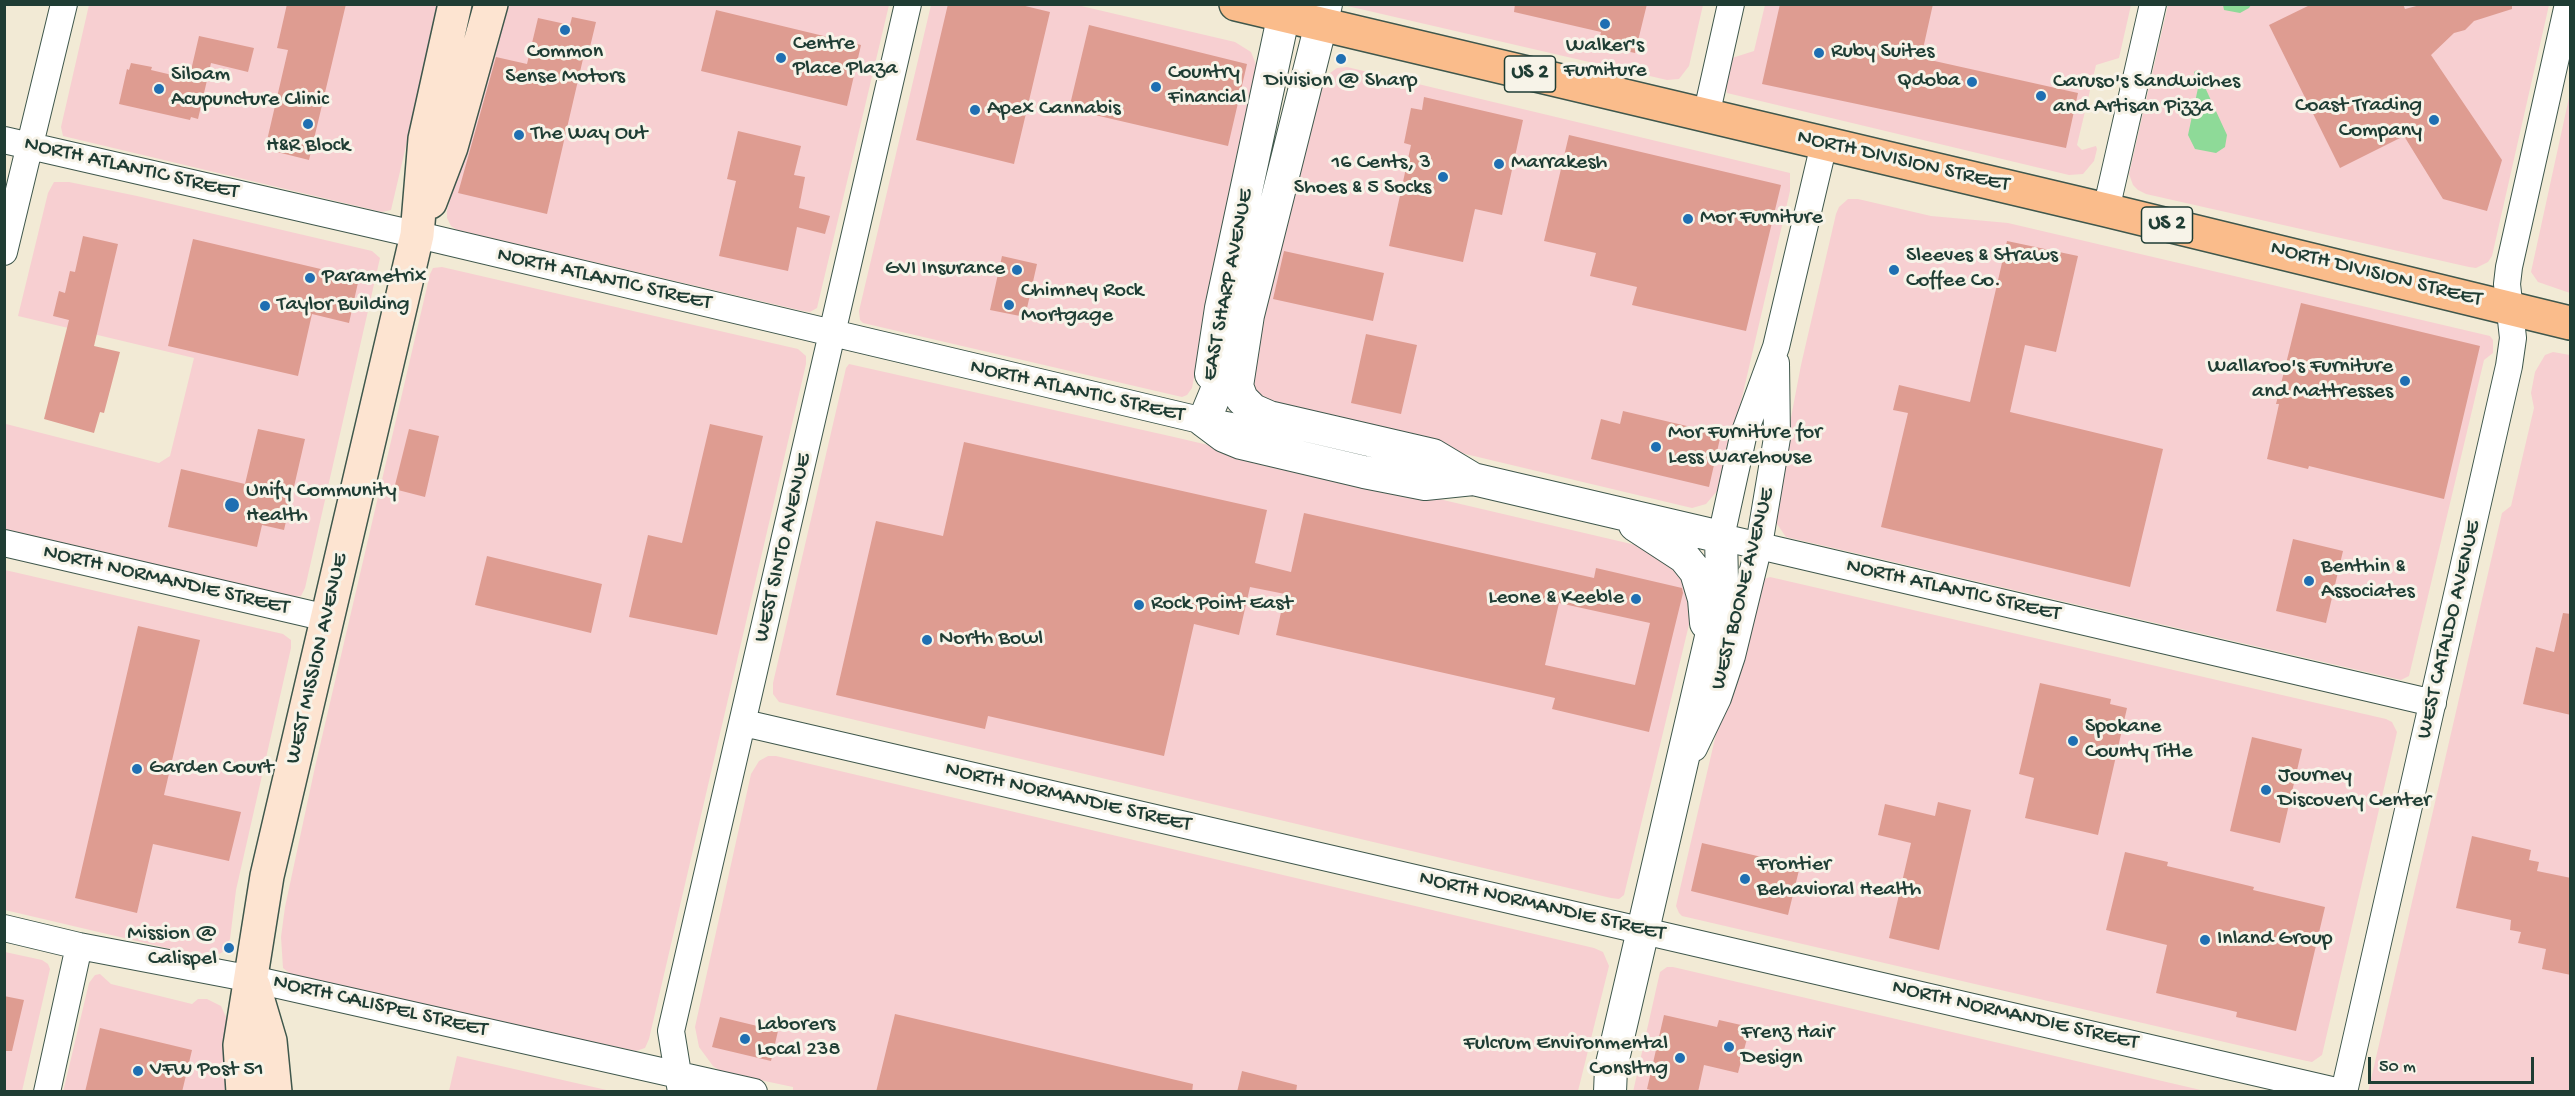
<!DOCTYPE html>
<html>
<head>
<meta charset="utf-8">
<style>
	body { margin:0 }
	#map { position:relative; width:2575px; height:1096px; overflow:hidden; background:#f2ead5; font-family:"Gochi Hand",sans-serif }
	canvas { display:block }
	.frame { position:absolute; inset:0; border:6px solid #1f3d34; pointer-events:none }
	.scale { position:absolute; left:2368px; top:1057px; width:166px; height:27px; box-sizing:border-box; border:3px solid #1f3d34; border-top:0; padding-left:8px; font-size:18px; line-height:21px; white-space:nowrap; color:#1f3d34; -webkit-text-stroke:4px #f7f3e8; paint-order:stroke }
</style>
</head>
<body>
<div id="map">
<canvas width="2575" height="1096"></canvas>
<div class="frame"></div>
<div class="scale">50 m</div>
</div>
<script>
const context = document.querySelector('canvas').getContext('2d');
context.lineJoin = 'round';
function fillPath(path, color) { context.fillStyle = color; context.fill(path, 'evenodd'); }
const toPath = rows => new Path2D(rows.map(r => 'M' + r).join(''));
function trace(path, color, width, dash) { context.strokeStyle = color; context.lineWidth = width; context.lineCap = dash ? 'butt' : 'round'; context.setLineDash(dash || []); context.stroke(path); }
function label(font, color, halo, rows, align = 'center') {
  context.font = font + ' "Gochi Hand",sans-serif'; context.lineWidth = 6; context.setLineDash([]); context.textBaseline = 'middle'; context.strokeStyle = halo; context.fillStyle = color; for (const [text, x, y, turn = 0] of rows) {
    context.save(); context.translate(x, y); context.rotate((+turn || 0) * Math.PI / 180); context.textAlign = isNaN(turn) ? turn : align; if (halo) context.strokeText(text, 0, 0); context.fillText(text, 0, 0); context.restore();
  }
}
fillPath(toPath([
	[89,5,439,5,391,210,382,212,63,136,61,127],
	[502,5,889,5,817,308,810,312,803,311,457,230,451,226,447,218,447,211],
	[931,5,1077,5,1235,42,1251,52,1257,67,1257,77,1236,157,1192,388,1187,395,1182,397,863,323,860,320,859,311],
	[1343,5,1703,5,1689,66,1679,79,1667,80],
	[1765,5,2131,5,2119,58,2096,65,2077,145,2082,150,2096,146,2097,149,2094,161,2083,174,2069,175,1727,93,1726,84,1732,58,1754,51],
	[2168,5,2549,5,2492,256,2488,262,2476,268,2469,267,2146,194,2138,190,2133,185,2129,174],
	[1347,67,1790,173,1790,191,1723,479,1718,490,1706,504,1692,508,1264,406,1245,376,1323,78,1337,68],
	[2570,93,2570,293,2538,282,2531,272],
	[54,182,69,182,137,196,372,251,380,258,305,588,301,596,294,597,5,529,6,424,159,463,170,456,194,358,18,316,48,193],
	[1848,199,1858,199,1931,216,2008,223,2490,336,2493,340,2493,353,2484,360,2409,676,2401,680,1786,537,1775,521,1774,507,1801,365,1836,214,1839,207],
	[442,267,798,349,806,356,806,364,649,1039,645,1048,636,1051,298,980,283,968,281,937,285,907,315,767,430,274,433,268],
	[2553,352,2570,355,2570,1091,2368,1092,2502,513,2511,506,2534,408,2531,393,2535,372,2545,355],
	[849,364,1174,437,1657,550,1684,571,1692,612,1624,895,1619,899,1611,898,779,702,773,694,773,683,846,368],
	[5,570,283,634,291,640,291,648,236,890,230,939,225,950,221,953,209,958,5,910],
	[1770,577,2386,719,2392,722,2397,732,2322,1055,2312,1062,2302,1060,1682,916,1679,913,1676,906,1723,704,1764,579],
	[768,756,776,756,1594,948,1603,952,1609,966,1578,1091,793,1091,793,1087,722,1072,713,1066,699,1047,695,1027,751,774,759,761],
	[5,952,42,960,48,964,50,969,22,1091,5,1092],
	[1667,967,1673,967,2205,1091,1633,1092,1660,972],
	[100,974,111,984,192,1004,198,999,207,999,221,1006,226,1017,231,1091,63,1092,89,983,95,975],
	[457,1056,611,1091,449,1091]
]), '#f7cfd1');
fillPath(toPath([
	[2223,5,2223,4,2251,5,2249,8,2240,13,2224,10],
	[2197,70,2227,135,2225,147,2216,153,2195,149,2188,135,2198,88,2194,72]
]), '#8eda98');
fillPath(toPath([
	[287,4,346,4,309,160,265,149,288,50,277,48],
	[948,4,1017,4,1050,12,1014,164,916,140],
	[1515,4,1647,4,1635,53,1598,45,1601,32,1514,12],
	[1780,4,1933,4,1921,58,2078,93,2066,148,1762,84],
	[2312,4,2403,4,2405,9,2424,4,2512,4,2512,9,2474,21,2465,30,2454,33,2431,55,2502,160,2487,211,2443,199,2404,136,2340,168,2269,25],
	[716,10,861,45,847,106,701,71],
	[572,17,596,22,590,47,586,46,547,214,458,193,496,57,527,64,538,18,570,25],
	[1089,25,1247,64,1228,146,1069,109],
	[199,36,254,48,248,72,211,63,198,119,191,117,190,120,119,104,127,69,129,70,131,63,152,67,151,70,189,79],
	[1424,97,1523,120,1502,215,1475,209,1463,262,1389,246,1411,145,1404,143,1411,108,1422,110],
	[738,131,801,146,794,175,805,177,799,208,830,216,825,234,797,227,788,271,719,256,736,181,727,179],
	[1569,135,1781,185,1746,331,1632,305,1637,287,1590,276,1596,253,1544,241],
	[83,236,118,244,94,346,120,352,104,413,100,412,94,433,44,419,69,320,53,316,59,291,65,293,70,271,75,272],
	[193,239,359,278,349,323,312,314,298,376,168,346],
	[2007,241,2078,256,2056,352,2025,345,2010,412,2163,449,2130,587,1881,527,1908,413,1893,410,1899,385,1970,402],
	[1284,251,1384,273,1373,321,1273,299],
	[1002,256,1037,264,1025,317,990,310],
	[2301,303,2480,346,2444,499,2309,466,2308,469,2267,459,2279,404,2276,404],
	[1366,334,1417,345,1401,414,1351,403],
	[1623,411,1721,434,1709,487,1591,459,1601,419,1620,424],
	[710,424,763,436,717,635,629,617,648,535,682,543],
	[258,429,305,439,284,530,262,525,257,547,168,527,181,469,245,484],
	[409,429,439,436,425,497,394,489],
	[964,442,1267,510,1255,563,1291,572,1304,513,1594,578,1596,568,1682,588,1683,593,1649,732,1552,709,1555,698,1276,635,1285,594,1250,587,1239,635,1194,624,1164,756,988,716,985,729,836,695,876,521,943,536],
	[1559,603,1650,623,1635,685,1545,665],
	[2293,539,2343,551,2326,623,2276,611],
	[487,556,602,584,591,633,475,605],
	[2563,613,2571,614,2571,715,2523,704,2536,647,2554,652],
	[138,626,200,640,164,795,241,812,229,861,153,844,137,913,75,898],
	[2040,683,2111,699,2110,704,2127,708,2098,835,2025,818,2034,778,2019,774],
	[2252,737,2302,749,2280,843,2230,831],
	[1938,802,1971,810,1939,950,1889,938,1911,843,1878,835,1885,804,1935,816],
	[2472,836,2531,850,2529,860,2539,862,2537,871,2571,878,2571,975,2542,969,2546,949,2518,943,2521,932,2510,930,2511,920,2456,908],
	[1702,843,1800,866,1788,915,1691,891],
	[2125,852,2168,862,2167,866,2254,887,2253,890,2325,907,2296,1031,2236,1017,2237,1012,2156,993,2167,945,2106,930],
	[4,996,24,1000,12,1051,4,1051],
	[895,1014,1193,1084,1192,1092,876,1092],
	[1664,1015,1717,1027,1719,1020,1750,1027,1738,1073,1704,1065,1698,1092,1657,1092,1647,1089],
	[720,1017,778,1031,771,1061,712,1047],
	[100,1028,192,1050,182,1092,85,1092],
	[1242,1071,1297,1085,1296,1092,1237,1092]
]), '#de9c91');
const minor = toPath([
	[1706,116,1731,4],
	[4,140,427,237,1204,421,1271,433,1296,431],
	[1824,144,1776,347,1743,437,1721,537,2433,703],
	[2106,210,2153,4],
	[4,252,64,4],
	[4,543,327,618],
	[744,723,2340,1092],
	[1694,748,1718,698,1732,656,1759,545,1777,438,1776,363],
	[4,928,79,946,252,979,754,1092],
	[47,1092,79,946],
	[681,1092,671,1031,908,4],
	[2344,1092,2509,366,2513,338,2507,284,2509,267,2568,4]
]);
const tertiary = toPath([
	[1248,315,1237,386,1242,399,1253,410,1269,417,1433,455,1473,479,1721,537,1722,581,1717,611,1611,1068,1610,1092],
	[1211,374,1221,308,1286,4],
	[1204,421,1248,315,1326,4],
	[1204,421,1224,436,1241,443,1364,472,1425,484,1473,479],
	[1635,525,1684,557,1696,572,1704,599,1706,623]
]);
const secondary = toPath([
	[430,202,451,147,491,4],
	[254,987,270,1041,275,1092],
	[243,1092,240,1045,267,876,417,235,425,139,455,4]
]);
const primary = toPath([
	[1236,4,2106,210,2570,323]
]);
trace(minor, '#3f574c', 28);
trace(tertiary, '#3f574c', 34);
trace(secondary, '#3f574c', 36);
trace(primary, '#3f574c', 36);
trace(minor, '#fff', 26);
trace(tertiary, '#fff', 32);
trace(secondary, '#fde4d1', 33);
trace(primary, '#fabc8b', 33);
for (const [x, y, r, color] of [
	[1605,24,6,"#1f6fb2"],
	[565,30,6,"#1f6fb2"],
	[1819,53,6,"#1f6fb2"],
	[781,58,6,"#1f6fb2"],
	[1341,59,6,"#1f6fb2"],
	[1972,82,6,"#1f6fb2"],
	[1156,87,6,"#1f6fb2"],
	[159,89,6,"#1f6fb2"],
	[2041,96,6,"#1f6fb2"],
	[975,110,6,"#1f6fb2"],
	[2434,120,6,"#1f6fb2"],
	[308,124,6,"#1f6fb2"],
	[519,135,6,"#1f6fb2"],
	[1499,164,6,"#1f6fb2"],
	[1443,177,6,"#1f6fb2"],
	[1688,219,6,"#1f6fb2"],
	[1017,270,6,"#1f6fb2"],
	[1894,270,6,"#1f6fb2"],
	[310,278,6,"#1f6fb2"],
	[1009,305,6,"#1f6fb2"],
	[265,306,6,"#1f6fb2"],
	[2405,381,6,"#1f6fb2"],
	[1656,447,6,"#1f6fb2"],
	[232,505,8,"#1f6fb2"],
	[2309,581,6,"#1f6fb2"],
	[1636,599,6,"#1f6fb2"],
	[1139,605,6,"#1f6fb2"],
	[927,640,6,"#1f6fb2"],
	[2073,741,6,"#1f6fb2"],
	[137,769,6,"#1f6fb2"],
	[2266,790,6,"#1f6fb2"],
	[1745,879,6,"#1f6fb2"],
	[2205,940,6,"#1f6fb2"],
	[229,948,6,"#1f6fb2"],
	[745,1039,6,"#1f6fb2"],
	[1729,1047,6,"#1f6fb2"],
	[1680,1058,6,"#1f6fb2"],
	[138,1071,6,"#1f6fb2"]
]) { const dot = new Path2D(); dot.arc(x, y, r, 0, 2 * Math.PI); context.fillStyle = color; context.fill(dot); trace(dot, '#f7f3e8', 2); }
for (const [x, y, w] of [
	[1530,74,51],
	[2167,225,51]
]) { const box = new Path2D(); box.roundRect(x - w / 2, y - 18, w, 36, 4.5); context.fillStyle = '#f7f3e8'; context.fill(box); trace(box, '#1f3d34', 1.5); }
label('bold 21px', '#1f3d34', null, [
	["US 2",1530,74],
	["US 2",2167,225]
]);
label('22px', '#1f3d34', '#f7f3e8', [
	["Centre",793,45],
	["Place Plaza",793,70],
	["Walker's",1605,47,"center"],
	["Furniture",1605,72,"center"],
	["Common",565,53,"center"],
	["Sense Motors",565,78,"center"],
	["Ruby Suites",1831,53],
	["Country",1168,74],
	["Financial",1168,99],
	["Siloam",171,76],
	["Acupuncture Clinic",171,101],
	["Division @ Sharp",1341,82,"center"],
	["Qdoba",1960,82,"right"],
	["Caruso's Sandwiches",2053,83],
	["and Artisan Pizza",2053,108],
	["Coast Trading",2422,107,"right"],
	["Company",2422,132,"right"],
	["Apex Cannabis",987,110],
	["The Way Out",531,135],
	["H&R Block",308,147,"center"],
	["16 Cents, 3",1431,164,"right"],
	["Shoes & 5 Socks",1431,189,"right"],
	["Marrakesh",1511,164],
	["Mor Furniture",1700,219],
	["Sleeves & Straws",1906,257],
	["Coffee Co.",1906,282],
	["GVI Insurance",1005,270,"right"],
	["Parametrix",322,278],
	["Chimney Rock",1021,292],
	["Mortgage",1021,317],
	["Taylor Building",277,306],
	["Wallaroo's Furniture",2393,368,"right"],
	["and Mattresses",2393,393,"right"],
	["Mor Furniture for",1668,434],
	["Less Warehouse",1668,459],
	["Unify Community",246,492],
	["Health",246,517],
	["Benthin &",2321,568],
	["Associates",2321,593],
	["Leone & Keeble",1624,599,"right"],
	["Rock Point East",1151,605],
	["North Bowl",939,640],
	["Spokane",2085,728],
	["County Title",2085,753],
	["Garden Court",149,769],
	["Journey",2278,777],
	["Discovery Center",2278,802],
	["Frontier",1757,866],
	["Behavioral Health",1757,891],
	["Mission @",217,935,"right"],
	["Calispel",217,960,"right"],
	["Inland Group",2217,940],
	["Laborers",757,1026],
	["Local 238",757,1051],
	["Frenz Hair",1741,1034],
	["Design",1741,1059],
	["Fulcrum Environmental",1668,1045,"right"],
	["Consltng",1668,1070,"right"],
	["VFW Post 51",150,1071]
], 'left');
label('22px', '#1f3d34', '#f7f3e8', [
	["NORTH DIVISION STREET",1903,162,13],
	["NORTH ATLANTIC STREET",131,169,13],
	["NORTH DIVISION STREET",2376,275,14],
	["NORTH ATLANTIC STREET",604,280,13],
	["EAST SHARP AVENUE",1229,285,-79],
	["NORTH ATLANTIC STREET",1077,392,13],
	["WEST SINTO AVENUE",784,548,-77],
	["NORTH NORMANDIE STREET",166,581,13],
	["WEST BOONE AVENUE",1744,589,-76],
	["NORTH ATLANTIC STREET",1953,591,13],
	["WEST CATALDO AVENUE",2450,630,-77],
	["WEST MISSION AVENUE",318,659,-77],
	["NORTH NORMANDIE STREET",1068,798,13],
	["NORTH NORMANDIE STREET",1542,907,13],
	["NORTH CALISPEL STREET",380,1007,13],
	["NORTH NORMANDIE STREET",2015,1016,13]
]);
</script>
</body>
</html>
